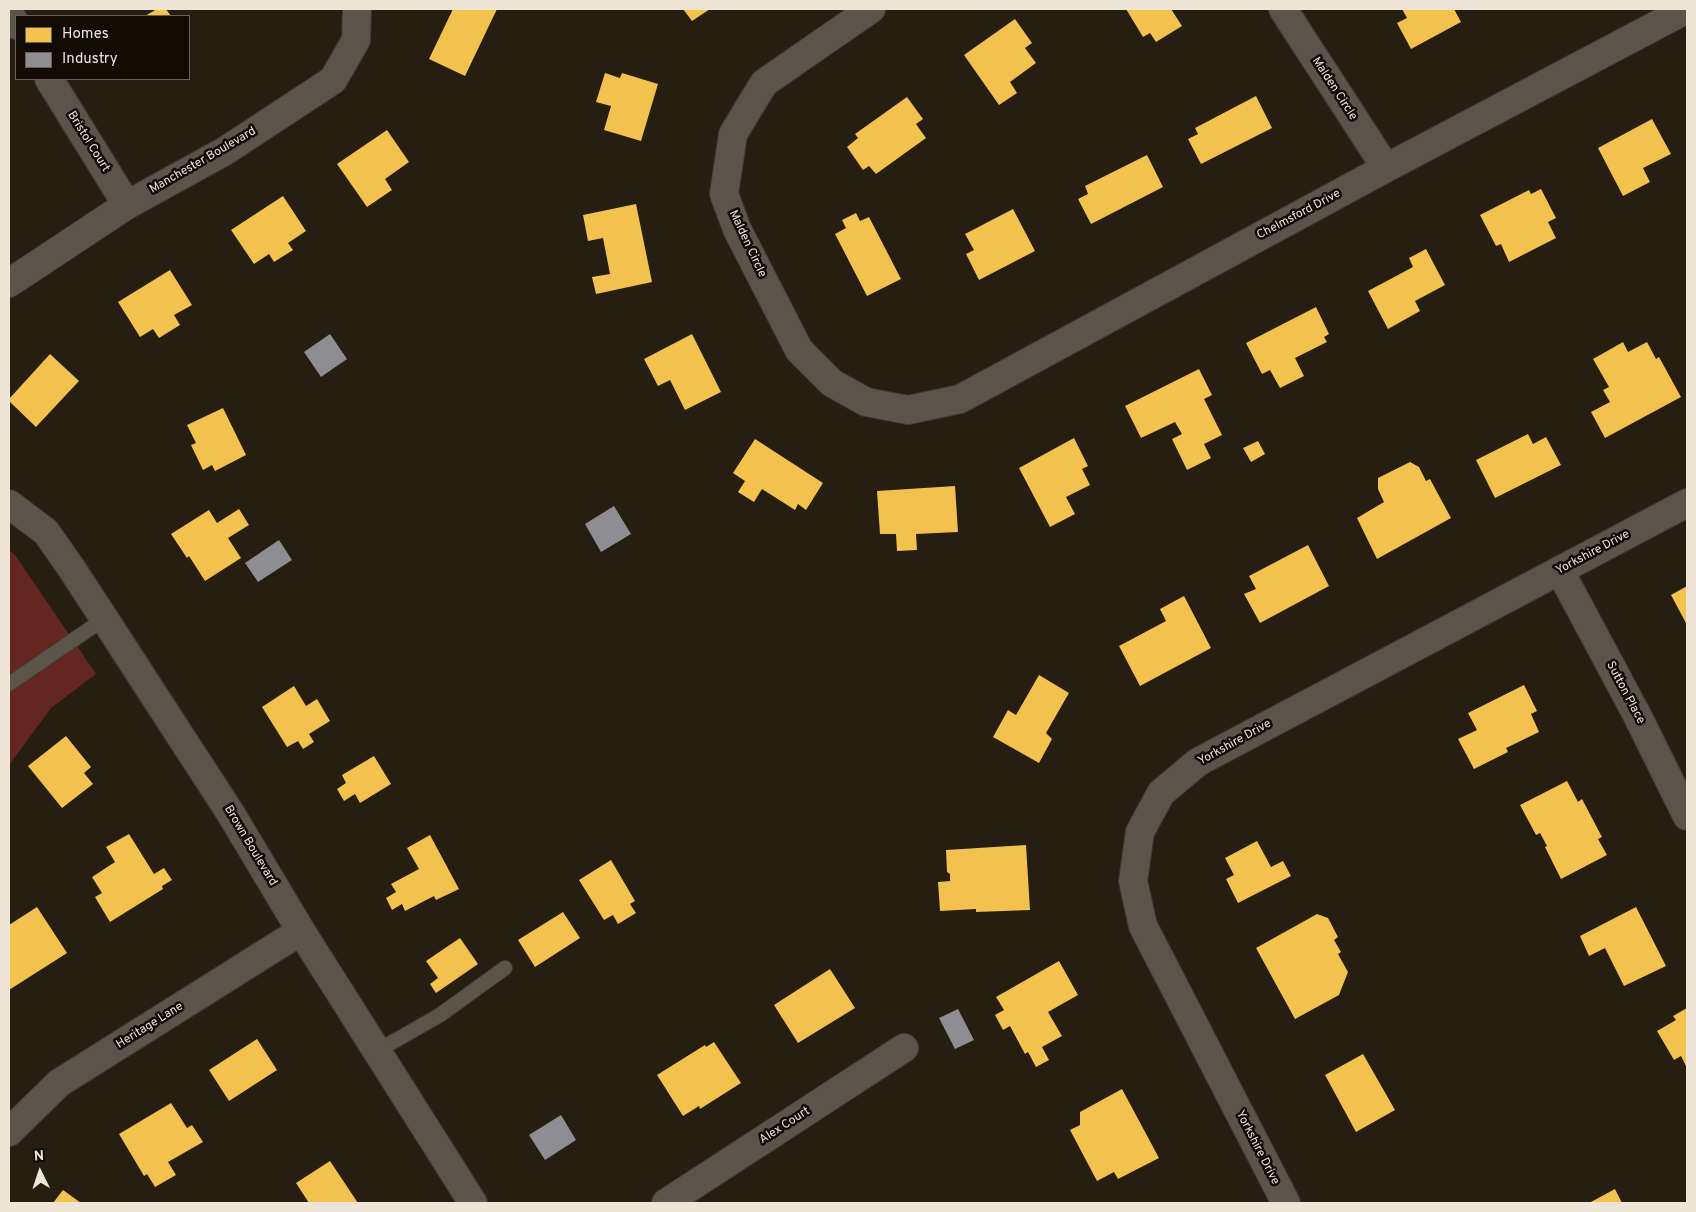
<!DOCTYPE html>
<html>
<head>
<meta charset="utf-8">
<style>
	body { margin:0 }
	#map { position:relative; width:1696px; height:1212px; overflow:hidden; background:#261e11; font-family:Overpass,sans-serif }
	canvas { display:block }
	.frame { position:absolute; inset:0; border:10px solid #efe5d7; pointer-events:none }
	.legend { position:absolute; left:15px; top:15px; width:175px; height:65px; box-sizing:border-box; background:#110b03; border:1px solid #6a6258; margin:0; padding:6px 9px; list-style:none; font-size:15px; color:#efe5d7 }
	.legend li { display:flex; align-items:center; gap:10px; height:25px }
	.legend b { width:25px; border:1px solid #6a6258 }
	.north { position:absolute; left:15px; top:1147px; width:50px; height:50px; -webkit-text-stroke:4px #110b03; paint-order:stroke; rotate:356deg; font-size:14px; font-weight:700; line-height:20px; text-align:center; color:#efe5d7 }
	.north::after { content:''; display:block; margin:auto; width:18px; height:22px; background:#efe5d7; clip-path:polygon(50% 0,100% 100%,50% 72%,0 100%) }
</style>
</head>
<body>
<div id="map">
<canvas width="1696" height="1212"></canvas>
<div class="frame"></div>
<ul class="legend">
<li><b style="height:14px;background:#f2c14e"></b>Homes</li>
<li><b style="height:14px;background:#8d8d92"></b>Industry</li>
</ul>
<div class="north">N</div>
</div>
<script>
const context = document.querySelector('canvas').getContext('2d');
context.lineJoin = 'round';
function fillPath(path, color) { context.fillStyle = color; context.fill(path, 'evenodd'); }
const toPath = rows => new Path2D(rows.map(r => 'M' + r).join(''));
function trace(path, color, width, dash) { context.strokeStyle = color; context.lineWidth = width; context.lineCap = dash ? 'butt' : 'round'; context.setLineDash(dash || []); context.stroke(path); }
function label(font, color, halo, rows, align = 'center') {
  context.font = font + ' Overpass,sans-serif'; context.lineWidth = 5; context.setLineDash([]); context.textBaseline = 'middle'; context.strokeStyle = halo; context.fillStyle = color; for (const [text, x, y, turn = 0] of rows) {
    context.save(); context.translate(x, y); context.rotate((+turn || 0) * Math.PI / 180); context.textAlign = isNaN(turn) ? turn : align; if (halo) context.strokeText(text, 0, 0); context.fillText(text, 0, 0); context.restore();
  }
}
fillPath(toPath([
	[9,550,15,555,96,674,51,708,9,765]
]), '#632621');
fillPath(toPath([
	[157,9,166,9,171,16,145,16],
	[453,9,497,9,465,76,429,59],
	[683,9,710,9,692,21],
	[1126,9,1171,9,1182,26,1156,42,1150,33,1143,37],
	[1402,9,1454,9,1461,22,1411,49,1397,23,1407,18],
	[1015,19,1032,43,1025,48,1036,63,1010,82,1017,93,999,105,964,55],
	[605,73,620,78,622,73,658,84,641,141,604,130,611,106,596,102],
	[1256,96,1272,128,1201,164,1188,139,1198,134,1195,128],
	[907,97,923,119,916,124,926,138,876,174,869,166,863,170,847,147,858,138,855,134],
	[1652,119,1671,154,1643,168,1650,182,1623,196,1598,148],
	[387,130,409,162,385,179,392,190,367,207,337,164],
	[1147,155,1163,187,1091,224,1078,199,1088,194,1085,186],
	[1541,189,1556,218,1548,222,1556,238,1509,262,1501,244,1496,246,1480,215,1529,190,1531,194],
	[283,196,306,231,288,243,293,250,274,262,269,254,254,264,231,230],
	[636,204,652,282,596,294,592,277,610,274,603,238,588,241,583,215],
	[1013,209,1035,251,979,280,966,254,974,250,965,234],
	[856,213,860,221,869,217,901,279,867,296,835,234,846,228,842,220],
	[1426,249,1445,285,1415,301,1420,311,1388,329,1368,291,1413,267,1409,258],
	[170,270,192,305,174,315,180,325,159,338,153,329,140,337,118,302],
	[1316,307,1329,334,1324,337,1327,342,1295,358,1304,376,1280,388,1270,370,1262,374,1246,343],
	[692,334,721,392,685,410,670,380,658,386,644,359],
	[1623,342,1628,352,1647,342,1656,359,1659,357,1681,397,1605,438,1591,412,1610,402,1603,390,1609,387,1593,359],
	[50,354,79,381,36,427,9,401,9,399],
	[1199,369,1212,395,1204,399,1222,435,1204,444,1211,458,1187,470,1172,439,1182,434,1175,422,1141,438,1125,406],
	[223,408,246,455,215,471,212,465,203,470,191,445,196,443,187,425],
	[1528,434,1533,444,1546,437,1561,465,1495,498,1476,460],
	[1074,438,1088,466,1082,469,1090,485,1066,497,1075,514,1050,527,1019,468],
	[755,439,823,483,806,510,798,504,795,510,762,489,754,502,738,492,745,481,733,473],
	[1258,441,1265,454,1251,462,1243,448],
	[1410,462,1419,467,1426,481,1430,479,1451,518,1377,559,1357,518,1384,502,1378,489,1378,478],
	[955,486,958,532,916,534,917,550,897,551,896,534,880,534,877,491],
	[239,509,249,525,228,538,241,558,205,581,189,556,187,558,171,534,209,510,217,523],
	[1308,545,1329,586,1260,623,1244,594,1256,589,1249,576],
	[1687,586,1687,625,1671,595],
	[1184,596,1211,648,1140,686,1119,646,1166,621,1160,609],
	[1039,675,1069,693,1046,733,1052,739,1039,763,993,737,1008,710,1016,715],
	[1524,685,1537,711,1531,714,1539,732,1506,748,1508,752,1474,769,1458,739,1477,730,1468,713],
	[294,686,306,706,317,699,330,721,309,734,314,742,303,749,298,741,287,747,262,707],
	[66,736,91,767,84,773,93,784,62,808,28,766],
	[374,756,391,784,360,803,355,794,344,801,337,789,346,783,342,775],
	[1567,781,1578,802,1582,799,1602,837,1598,839,1607,855,1561,879,1545,847,1547,846,1540,833,1536,835,1520,805],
	[129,834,154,874,164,868,172,880,162,886,163,889,110,922,95,897,102,893,92,877,115,862,106,847],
	[430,835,459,889,436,900,434,896,405,911,402,904,392,910,386,898,396,892,391,884,419,869,407,848],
	[1257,841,1271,867,1283,861,1291,876,1238,903,1226,879,1234,875,1225,858],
	[1026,845,1030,910,976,912,976,909,940,911,938,882,950,881,950,874,947,872,946,850],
	[611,860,635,901,630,904,636,913,618,924,613,915,604,920,579,880],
	[37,907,67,953,9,990,9,925],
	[1636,907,1666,966,1624,986,1605,948,1589,956,1580,936],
	[563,912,580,938,535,967,518,940],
	[1317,914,1328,918,1338,937,1334,940,1341,952,1338,954,1348,972,1339,995,1295,1019,1256,948],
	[460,938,478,964,436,993,430,984,438,978,426,961],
	[1059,961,1078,995,1048,1012,1062,1036,1042,1047,1049,1060,1036,1067,1028,1052,1025,1054,1010,1026,1003,1030,995,1015,1004,1010,996,997],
	[830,969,855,1008,798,1043,774,1005],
	[1687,1008,1687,1068,1681,1056,1674,1060,1657,1031,1676,1020,1673,1016],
	[257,1039,277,1070,229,1101,209,1070],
	[714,1042,741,1083,700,1109,699,1106,683,1116,657,1075,705,1045,706,1047],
	[1363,1054,1395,1110,1356,1132,1325,1075],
	[1122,1089,1159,1158,1118,1179,1114,1172,1097,1181,1070,1130,1080,1125,1080,1112],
	[171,1103,187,1128,192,1125,203,1142,168,1162,176,1175,155,1187,147,1174,144,1176,119,1134],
	[330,1161,358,1203,309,1203,296,1183],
	[1615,1189,1622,1203,1589,1203],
	[63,1190,81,1203,53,1203]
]), '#f2c14e');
fillPath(toPath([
	[330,334,347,359,321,377,304,352],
	[614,506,631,534,601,552,585,524],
	[279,540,292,560,258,582,245,563],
	[958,1009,974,1040,955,1049,939,1018],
	[561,1115,576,1140,545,1160,529,1135]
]), '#8d8d92');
const service = toPath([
	[9,684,104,619],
	[377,1051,440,1015,505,968]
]);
const minor = toPath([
	[871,9,764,83,733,134,724,194,737,229,799,350,832,383,866,402,908,410,960,399,1386,168,1687,9],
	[1283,9,1386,168],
	[9,13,16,25],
	[49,79,127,205],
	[9,283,127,205,225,151,333,80,356,40,357,9],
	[9,504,46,532,72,569,231,814,301,931,473,1203],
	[1560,571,1637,715,1687,816],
	[9,1132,59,1083,301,931],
	[666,1203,904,1048],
	[1286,1203,1143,926,1133,881,1140,832,1161,793,1198,762,1687,503]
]);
trace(service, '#403931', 16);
trace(minor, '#403931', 30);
trace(service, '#5b544b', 14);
trace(minor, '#5b544b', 28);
label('12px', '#efe5d7', '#110b03', [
	["Malden Circle",1334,89,57],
	["Bristol Court",88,142,58],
	["Manchester Boulevard",203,161,-30],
	["Chelmsford Drive",1299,215,-28],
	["Malden Circle",747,244,65],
	["Yorkshire Drive",1593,553,-28],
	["Sutton Place",1625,693,62],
	["Yorkshire Drive",1235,743,-29],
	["Brown Boulevard",250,846,59],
	["Heritage Lane",150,1026,-32],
	["Alex Court",785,1126,-33],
	["Yorkshire Drive",1257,1148,63]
]);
</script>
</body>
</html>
